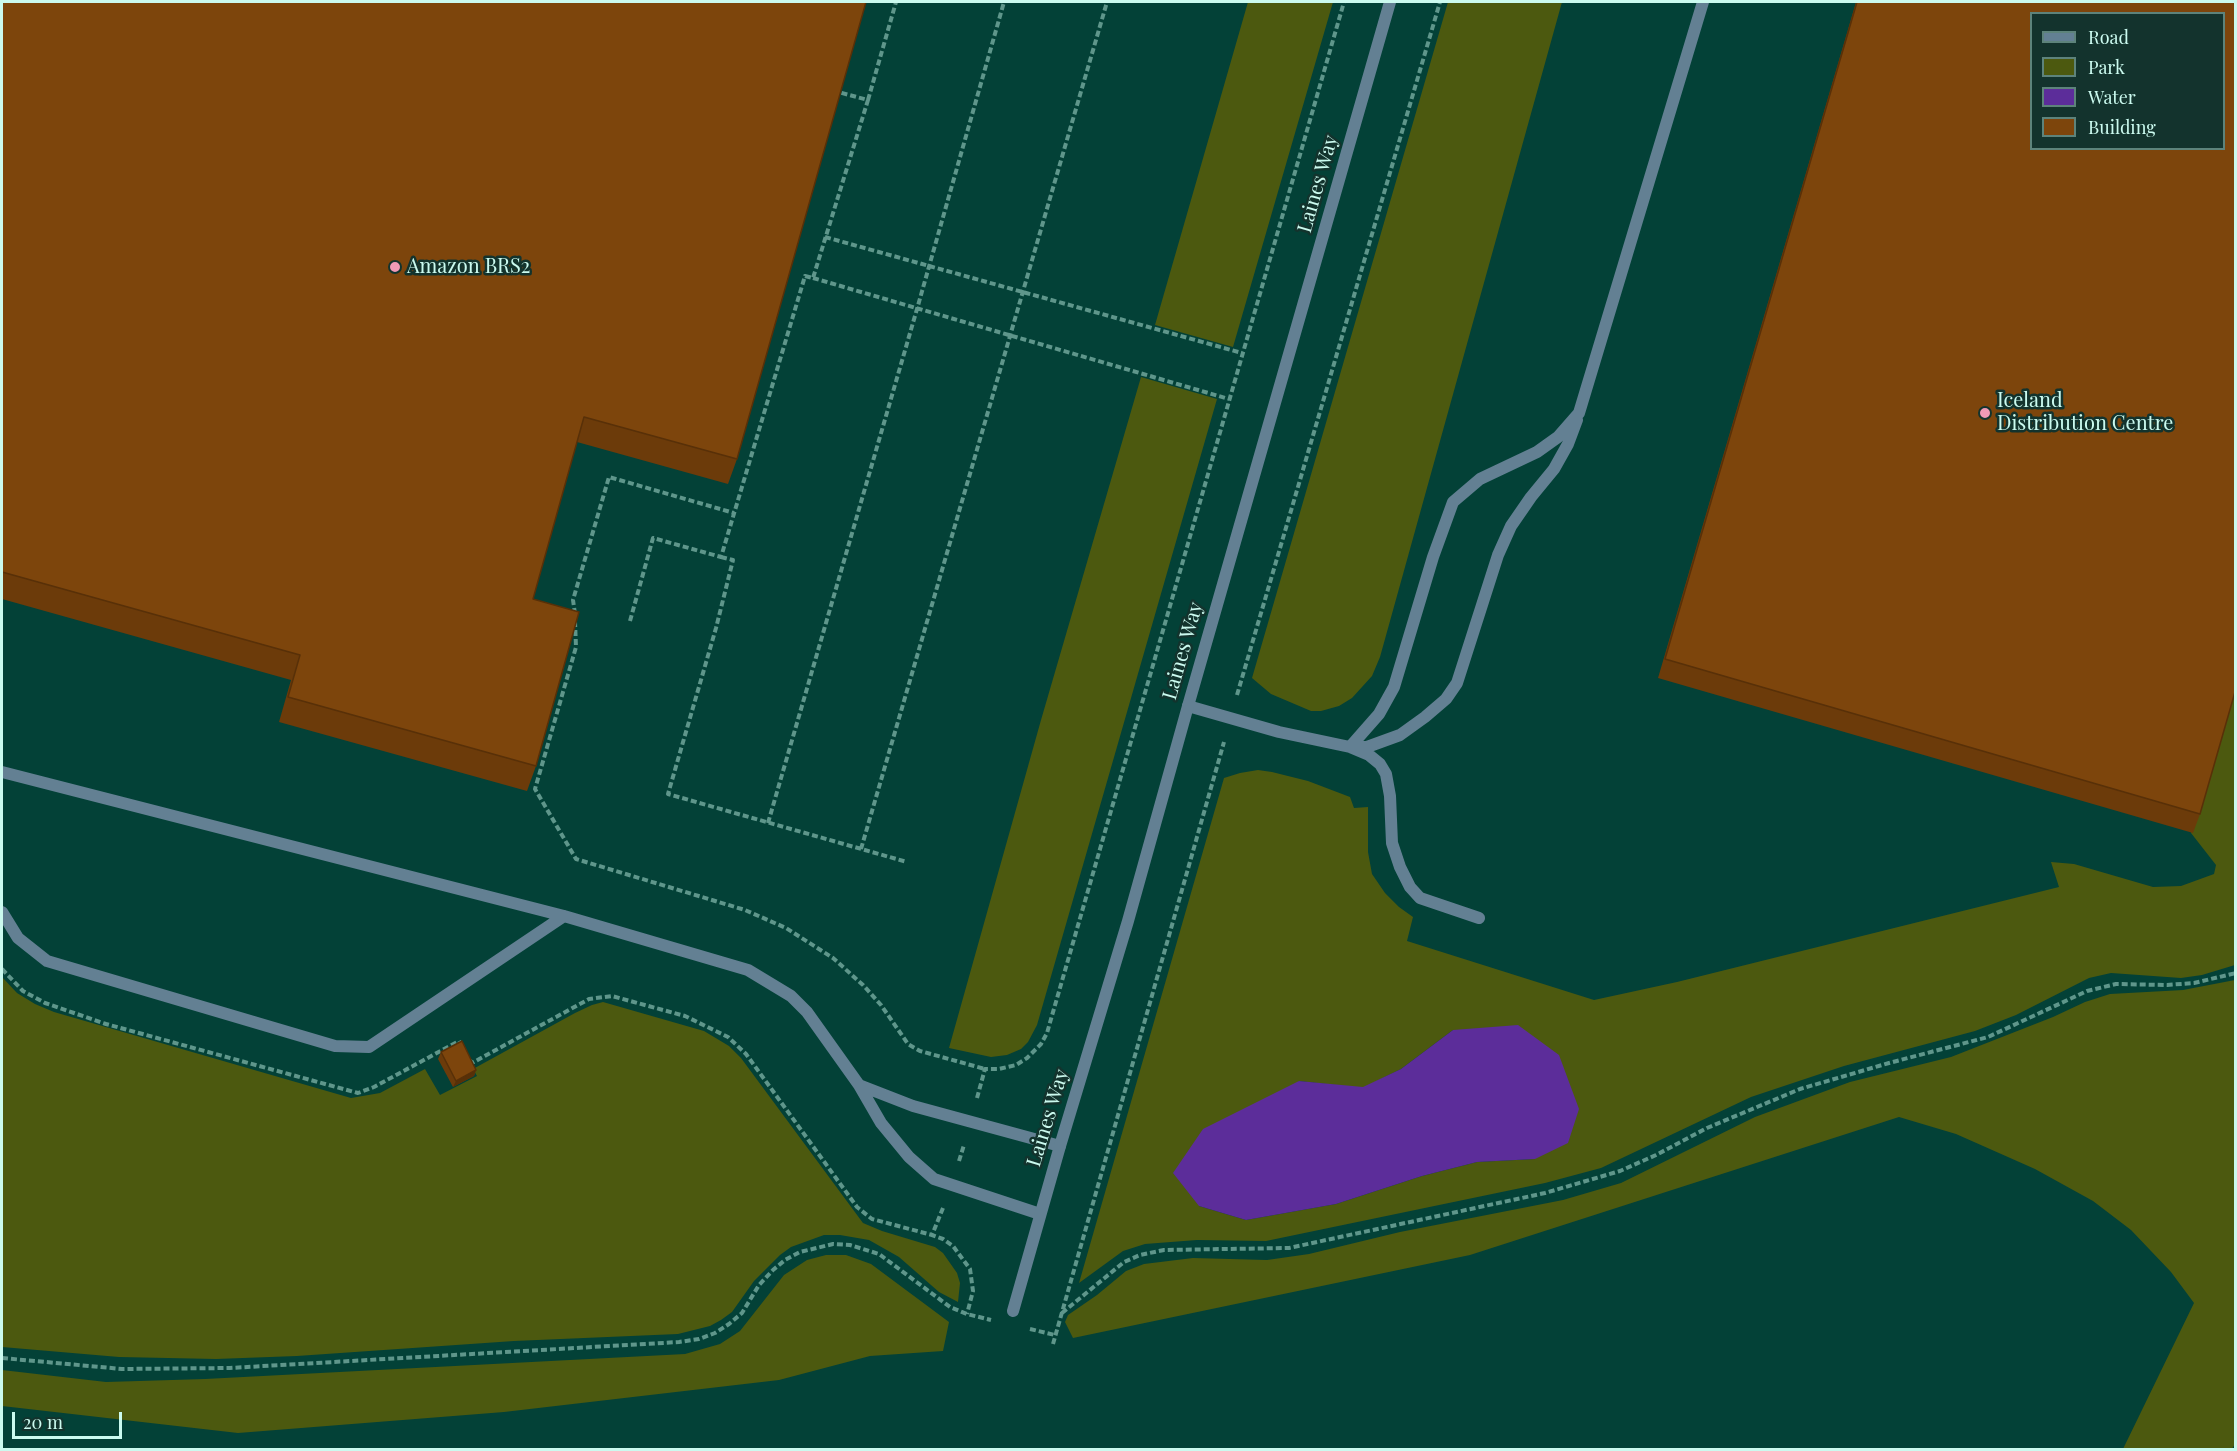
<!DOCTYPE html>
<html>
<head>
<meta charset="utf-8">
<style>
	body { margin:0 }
	#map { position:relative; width:2237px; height:1451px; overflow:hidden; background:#034137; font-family:"Playfair Display",serif }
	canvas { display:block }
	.frame { position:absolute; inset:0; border:3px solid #cbfaef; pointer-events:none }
	.legend { position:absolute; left:2030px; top:12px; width:195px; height:138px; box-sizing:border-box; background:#13332d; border:2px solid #5d837b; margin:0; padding:8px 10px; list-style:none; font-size:18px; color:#cbfaef }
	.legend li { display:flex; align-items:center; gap:12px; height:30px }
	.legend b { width:30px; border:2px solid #5d837b }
	.scale { position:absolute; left:12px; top:1412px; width:110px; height:27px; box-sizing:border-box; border:3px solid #cbfaef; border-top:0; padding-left:8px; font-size:18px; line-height:21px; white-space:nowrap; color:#cbfaef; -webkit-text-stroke:4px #13332d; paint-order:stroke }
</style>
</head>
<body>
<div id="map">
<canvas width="2237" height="1451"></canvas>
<div class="frame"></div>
<ul class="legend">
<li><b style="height:8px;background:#638093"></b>Road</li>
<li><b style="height:16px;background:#4c590f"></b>Park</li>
<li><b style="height:16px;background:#5c2d9a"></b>Water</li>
<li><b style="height:16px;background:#7d450c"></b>Building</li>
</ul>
<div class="scale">20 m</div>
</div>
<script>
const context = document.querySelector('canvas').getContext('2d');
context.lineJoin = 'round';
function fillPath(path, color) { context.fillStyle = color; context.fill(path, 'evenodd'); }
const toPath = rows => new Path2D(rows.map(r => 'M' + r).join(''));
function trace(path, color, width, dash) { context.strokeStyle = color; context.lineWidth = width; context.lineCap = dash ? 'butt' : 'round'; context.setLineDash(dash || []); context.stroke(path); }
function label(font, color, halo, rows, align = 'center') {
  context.font = font + ' "Playfair Display",serif'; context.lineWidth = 5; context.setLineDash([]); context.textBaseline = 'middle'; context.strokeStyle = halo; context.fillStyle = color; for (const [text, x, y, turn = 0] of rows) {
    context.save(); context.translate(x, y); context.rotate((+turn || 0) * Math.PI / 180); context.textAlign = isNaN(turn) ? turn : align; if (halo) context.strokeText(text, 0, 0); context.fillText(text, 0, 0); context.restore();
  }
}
fillPath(toPath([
	[1248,2,1333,2,1233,347,1155,325],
	[1448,2,1562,2,1380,657,1372,676,1352,698,1339,706,1321,711,1311,711,1271,694,1252,678],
	[1141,377,1217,399,1037,1025,1028,1042,1021,1049,1007,1055,991,1057,949,1048,1041,720],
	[2235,683,2235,965,2202,975,2181,978,2111,973,2089,978,2016,1015,1975,1031,1844,1066,1751,1097,1601,1168,1545,1183,1266,1241,1197,1240,1145,1244,1123,1251,1079,1283,1224,778,1240,773,1258,770,1272,772,1308,781,1350,797,1354,808,1368,807,1368,852,1372,874,1385,893,1399,907,1413,917,1407,941,1594,1000,1677,982,2059,887,2051,862,2074,864,2153,887,2181,886,2214,874,2216,865,2191,833],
	[1453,1030,1535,1159,1477,1162,1422,1176,1336,1204,1246,1220,1199,1206,1299,1081,1363,1088,1401,1069],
	[2,977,17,993,35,1004,54,1012,351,1098,380,1093,425,1069,440,1095,477,1076,473,1069,575,1013,592,1005,603,1002,704,1031,729,1046,741,1058,863,1223,882,1231,935,1247,943,1253,957,1273,960,1283,958,1302,939,1292,899,1257,869,1240,840,1235,824,1235,791,1247,780,1255,754,1281,732,1312,721,1320,710,1326,678,1334,514,1341,297,1356,216,1359,119,1357,2,1347],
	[2235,980,2236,1442,2232,1449,2123,1449,2194,1303,2171,1272,2131,1230,2093,1201,2035,1169,1956,1134,1899,1117,1470,1255,1073,1338,1065,1322,1068,1315,1097,1295,1126,1271,1144,1264,1193,1258,1267,1260,1309,1254,1400,1232,1563,1200,1621,1183,1755,1117,1850,1082,1951,1057,2053,1017,2085,1002,2110,994,2183,990],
	[826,1255,846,1255,871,1264,949,1322,943,1351,870,1356,779,1380,504,1412,238,1433,2,1406,2,1370,106,1382,205,1379,685,1354,720,1344,740,1331,784,1275,807,1260]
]), '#4c590f');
fillPath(toPath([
	[1518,1025,1559,1055,1579,1109,1568,1143,1535,1159,1477,1162,1422,1176,1336,1204,1246,1220,1199,1206,1173,1173,1203,1129,1299,1081,1363,1087,1401,1069,1453,1030]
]), '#5c2d9a');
trace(toPath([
	[868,100,896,2],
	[825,237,1242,353],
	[813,278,1229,399],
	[721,557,733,560,716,628,668,794,907,862],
	[575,614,573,600,609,477,734,513],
	[575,621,576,647,535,789,576,859,745,910,786,928,833,958,863,985,881,1005,908,1044,920,1051,985,1069],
	[630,621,653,538,721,557,805,276,813,278,868,100,838,92],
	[1237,695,1440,2],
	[768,823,917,309,1004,2],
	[861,849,1107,2],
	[2,969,23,991,45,1003,106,1024,358,1093,374,1087,459,1041,462,1046],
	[470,1060,472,1063,589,999,612,996,685,1016,728,1037,746,1054,857,1207,872,1219,932,1235],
	[977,1098,985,1069,999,1069,1016,1065,1027,1058,1041,1044,1047,1033,1344,2],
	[959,1161,964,1145],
	[943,1208,932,1235,943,1239,953,1246,970,1269,973,1291,967,1314],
	[1062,1313,1124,1262,1140,1255,1164,1250,1289,1248,1545,1193,1620,1171,1656,1155,1707,1128,1800,1089,1889,1063,1988,1037,2087,991,2116,984,2167,985,2194,983,2236,973],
	[1030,1329,1055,1335],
	[1053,1344,1224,742],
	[2,1358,122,1369,230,1368,679,1342,699,1339,715,1333,729,1324,742,1313,759,1285,773,1270,785,1260,800,1252,833,1244,850,1245,879,1254,950,1307,967,1314,991,1320]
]), '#5f968b', 4, [6, 3]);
trace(toPath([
	[1188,706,1279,732,1350,747,1369,755,1380,764,1386,774,1390,796,1392,843,1400,867,1410,887,1420,898,1479,918],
	[1350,747,1379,714,1394,687,1433,557,1453,502,1480,479,1537,452,1558,437,1579,413,1703,2],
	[1350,747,1367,747,1400,735,1425,717,1446,699,1457,683,1498,555,1511,526,1531,497,1554,469,1568,444,1577,420],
	[2,772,564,916,748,970,791,996,807,1012,859,1085,881,1123,909,1157,934,1179,1040,1214],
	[2,912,18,938,47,961,335,1046,369,1047,564,916],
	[859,1085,913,1106,1060,1146]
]), '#638093', 12);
trace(toPath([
	[1013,1311,1060,1146,1128,921,1188,706,1390,2]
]), '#638093', 12);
fillPath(toPath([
	[2,2,737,459,728,484,577,442,533,599,536,766,527,791,279,722,291,680,2,599],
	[1856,2,2235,2,2200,814,2193,833,1658,678],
	[441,1052,476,1070,474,1076,453,1087,438,1059]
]), '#6c3b0a');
fillPath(toPath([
	[476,1070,474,1076,453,1087,456,1081]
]), '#583008');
const building = toPath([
	[2,2,866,2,737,459,584,417,533,599,579,612,536,766,288,697,300,655,2,572,2,2],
	[1857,2,2235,2,2235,692,2200,814,1665,659,1857,2],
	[2031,14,2223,14,2223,148,2031,148,2031,14],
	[462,1041,476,1070,456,1081,441,1052,462,1041]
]);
fillPath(building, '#7d450c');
trace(building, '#583008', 1.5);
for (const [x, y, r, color] of [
	[395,267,6,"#f09ab6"],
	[1985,413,6,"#f09ab6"]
]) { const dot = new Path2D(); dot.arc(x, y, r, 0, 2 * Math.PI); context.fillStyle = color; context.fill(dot); trace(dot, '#13332d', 2); }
label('20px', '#cbfaef', '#13332d', [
	["Laines Way",1318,184,-74],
	["Laines Way",1183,651,-74],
	["Laines Way",1048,1118,-73]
]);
label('20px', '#cbfaef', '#13332d', [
	["Amazon BRS2",407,267],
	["Iceland",1997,401],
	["Distribution Centre",1997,424]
], 'left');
</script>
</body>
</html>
